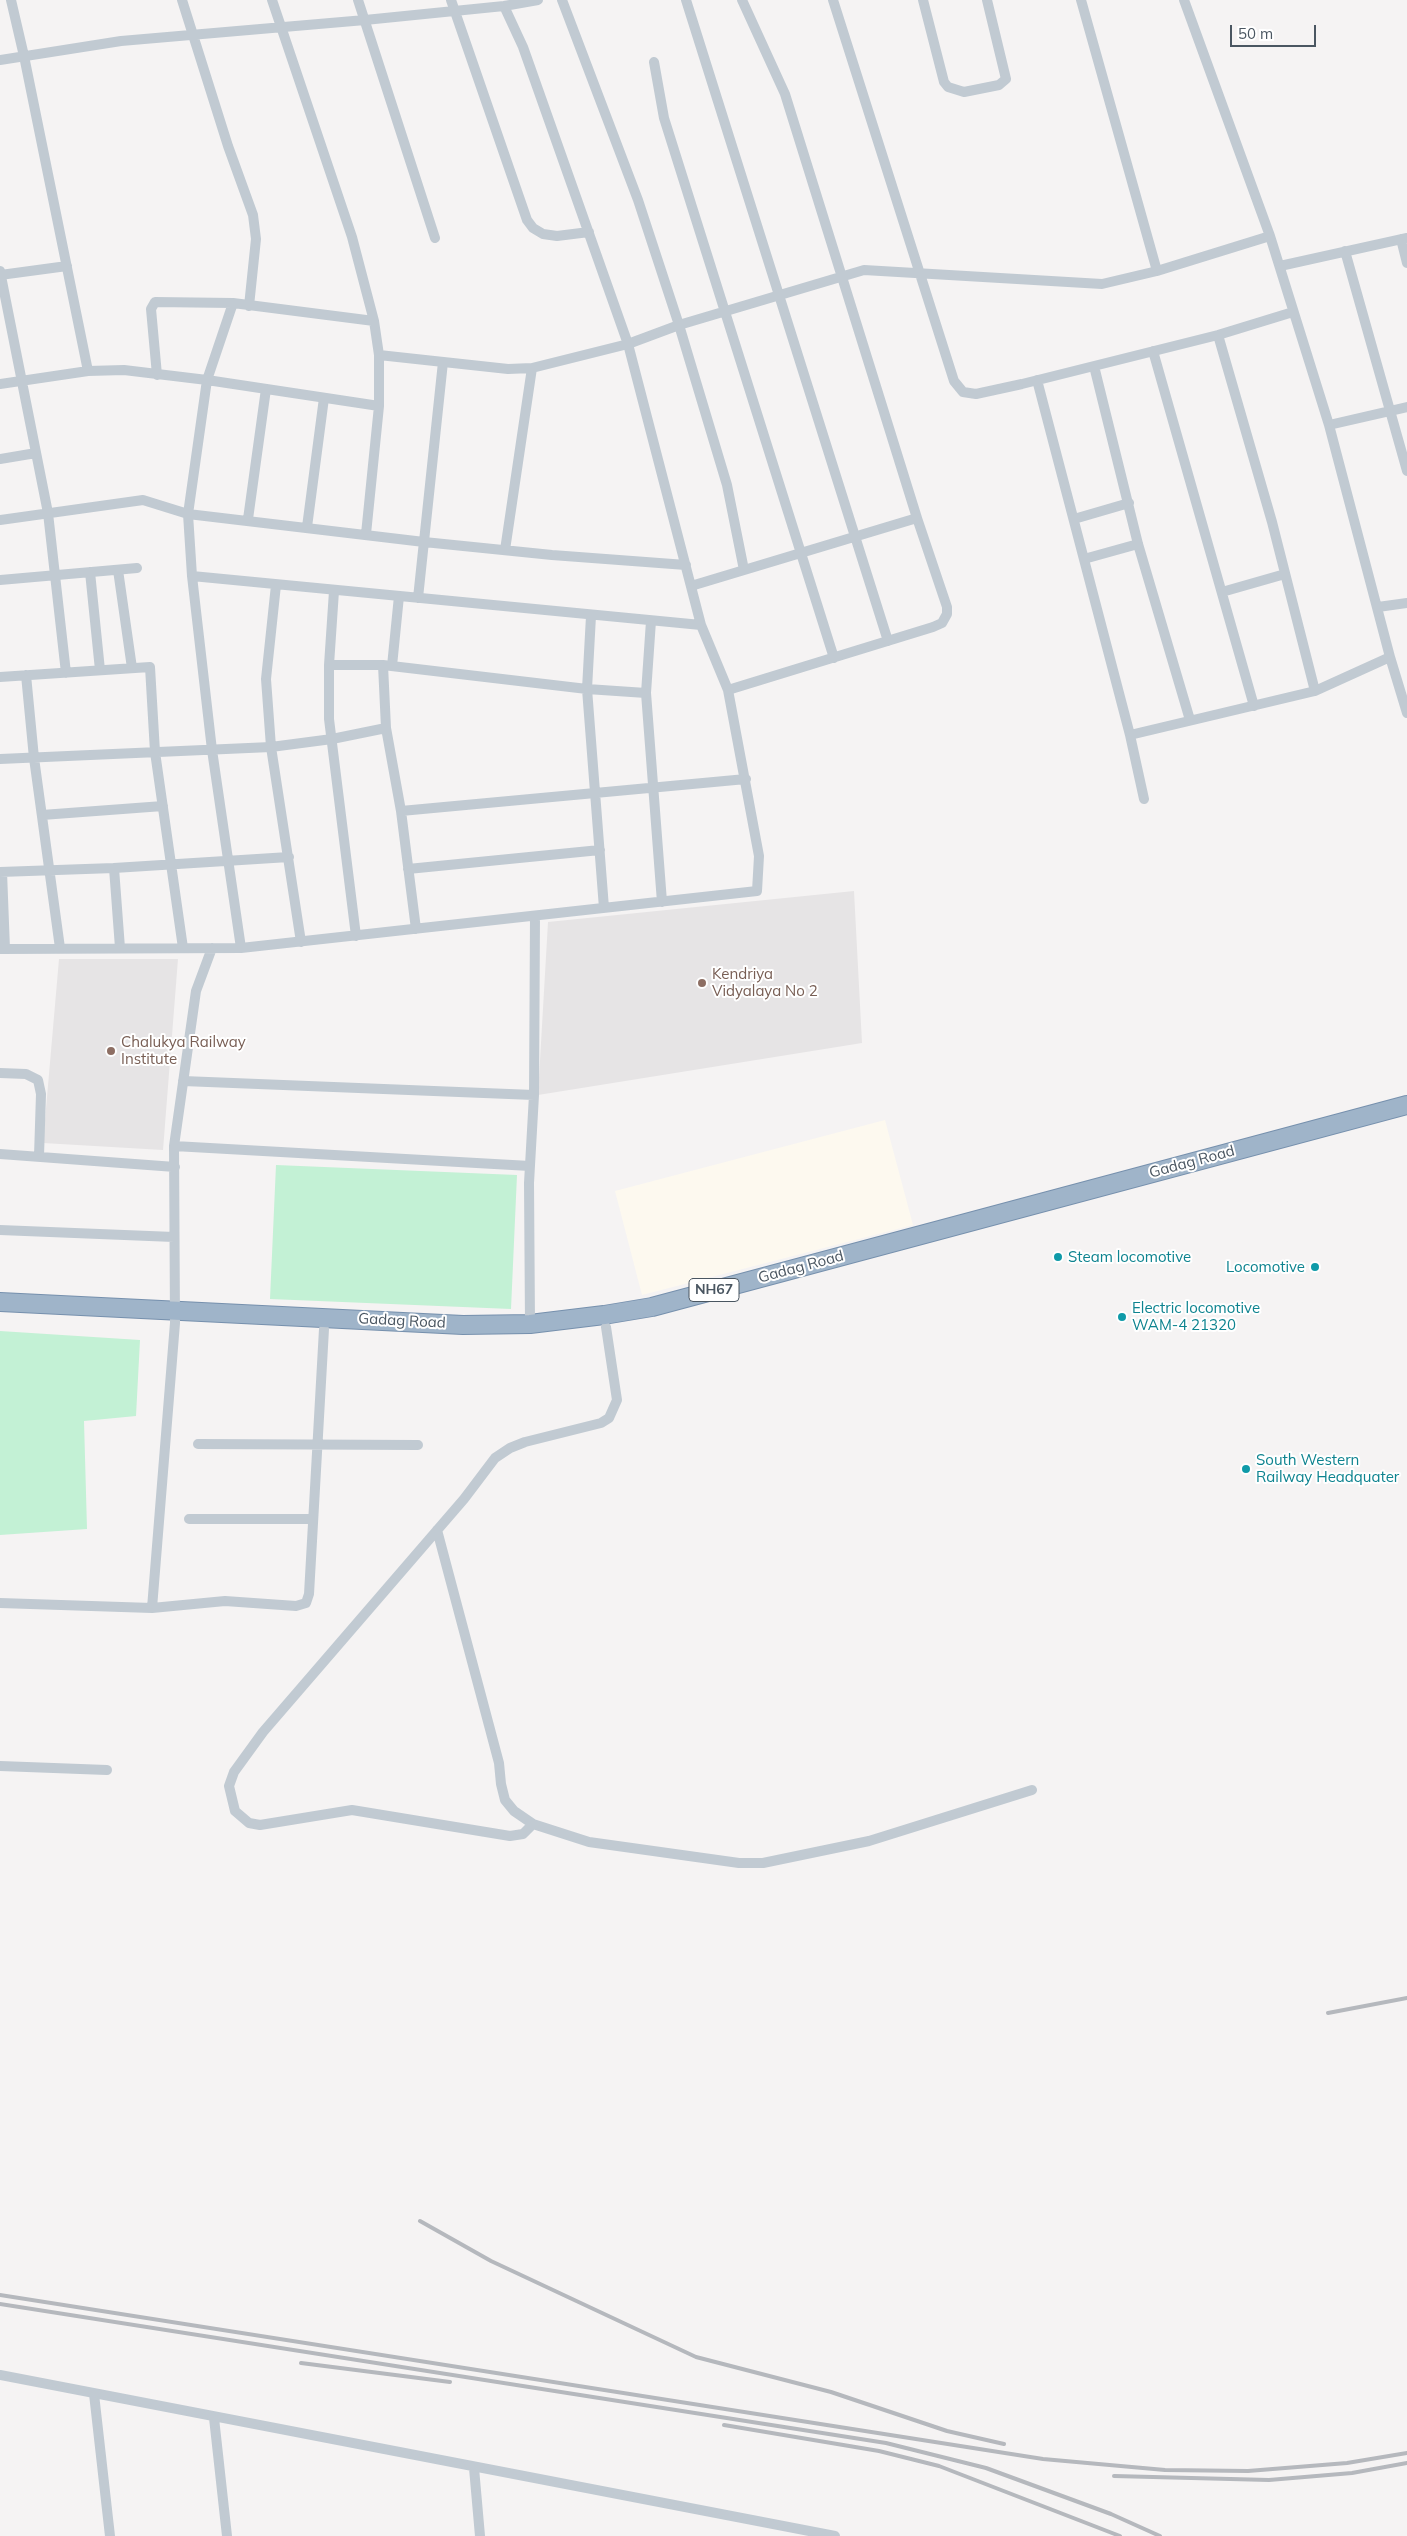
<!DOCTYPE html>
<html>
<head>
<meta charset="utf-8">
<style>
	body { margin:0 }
	#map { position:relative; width:1407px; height:2536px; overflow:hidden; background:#f5f3f3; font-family:Mulish,sans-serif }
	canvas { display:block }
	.scale { position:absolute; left:1230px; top:25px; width:86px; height:22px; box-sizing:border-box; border:2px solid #4a5661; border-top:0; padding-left:6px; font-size:15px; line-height:18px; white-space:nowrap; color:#4a5661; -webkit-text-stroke:4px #fff; paint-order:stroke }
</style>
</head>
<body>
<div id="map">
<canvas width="1407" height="2536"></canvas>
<div class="scale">50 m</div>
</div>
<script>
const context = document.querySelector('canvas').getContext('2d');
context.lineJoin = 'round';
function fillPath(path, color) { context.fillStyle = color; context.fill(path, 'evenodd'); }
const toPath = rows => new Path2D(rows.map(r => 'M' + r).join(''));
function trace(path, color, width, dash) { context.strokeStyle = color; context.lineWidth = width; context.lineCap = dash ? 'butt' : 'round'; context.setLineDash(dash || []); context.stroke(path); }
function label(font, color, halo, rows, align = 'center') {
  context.font = font + ' Mulish,sans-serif'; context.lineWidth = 4; context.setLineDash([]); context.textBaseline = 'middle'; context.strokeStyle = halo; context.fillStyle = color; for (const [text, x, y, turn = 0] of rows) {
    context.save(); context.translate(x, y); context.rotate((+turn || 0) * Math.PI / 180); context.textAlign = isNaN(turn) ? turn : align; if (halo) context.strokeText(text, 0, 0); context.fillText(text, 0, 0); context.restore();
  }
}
fillPath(toPath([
	[885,1120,913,1225,642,1295,615,1191]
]), '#fdf9ef');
fillPath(toPath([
	[854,891,862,1043,538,1095,548,922],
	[59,959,178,959,163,1150,43,1143]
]), '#e6e4e5');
fillPath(toPath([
	[276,1165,517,1175,511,1309,270,1299],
	[0,1331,140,1340,136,1416,84,1421,87,1529,0,1535]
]), '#c3f1d5');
const trunk = toPath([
	[0,1302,463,1325,530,1324,604,1315,652,1307,1407,1105]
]);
trace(trunk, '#7690ad', 20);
trace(toPath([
	[11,0,24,56,88,371],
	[182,0,228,146,253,215,256,239,249,306],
	[272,0,352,237,374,321,379,355,379,406,366,534],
	[358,0,435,238],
	[451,0,527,220,533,228,543,234,557,236,589,232],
	[562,0,638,200,679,325,727,485,744,570],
	[686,0,888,641],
	[833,0,954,381,963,392,976,394,1022,384,1218,335,1293,312],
	[923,0,944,82,948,87,964,92,999,85,1006,79,987,0],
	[1081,0,1157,271],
	[1184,0,1270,236,1329,425,1407,407],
	[0,60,121,41,365,20,504,6,538,0],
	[654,62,664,118,834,658],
	[1401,239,1407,263],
	[1345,251,1407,471],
	[1280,266,1407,238],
	[0,271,48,513,66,673],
	[0,275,67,266],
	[1218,335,1272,522,1315,691],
	[1153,351,1254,706],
	[379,355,508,369,532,368,628,344,679,325,864,270,1102,284,1157,271,1270,236],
	[1094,366,1138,544,1190,720],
	[157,375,151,309,155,302,233,303,374,321],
	[1037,380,1130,735,1144,799],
	[0,384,88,371,124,370,207,380,379,406],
	[0,459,36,453],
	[248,519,266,389],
	[1074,519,1129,503],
	[0,520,143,500,188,514,424,542,552,555,686,565],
	[307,527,324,398],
	[505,550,532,368],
	[1084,559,1138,544],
	[118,570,132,668],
	[90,572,100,670],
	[192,576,188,514,207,380,233,303],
	[0,580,137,568],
	[276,585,266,679,271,747,301,942],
	[691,586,917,518],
	[334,591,329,665,383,665,587,689,646,693],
	[1222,592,1285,574],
	[418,598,443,362],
	[1378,607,1407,603],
	[591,616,587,689,604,908],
	[651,621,646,693,662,902],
	[1390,657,1407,713],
	[329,665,329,719,356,936],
	[383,665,386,728,401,811,416,929],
	[392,666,399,596],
	[26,675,34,758,60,948],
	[0,677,150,667,155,752,183,948],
	[728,690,933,627,942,623,947,614,947,607,917,518,785,94,742,0],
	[1130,735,1315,691,1390,657,1329,425],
	[0,759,271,747,332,739,386,728],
	[401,811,746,779],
	[42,815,163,806],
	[114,868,120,948],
	[408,869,600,850],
	[0,872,114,868,289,857],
	[2,872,5,949],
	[241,948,212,750,192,576,701,625],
	[0,949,241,948,757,891,759,856,728,690,701,625,628,344,523,47,504,6],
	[0,1073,26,1074,38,1080,41,1094,39,1156],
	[183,1081,534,1095],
	[174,1146,530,1166],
	[0,1154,175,1167],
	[0,1230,174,1237],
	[530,1324,529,1183,534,1095,535,916],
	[198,1444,418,1445],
	[189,1519,312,1519],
	[437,1530,499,1763,501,1784,505,1800,514,1811,533,1824,589,1842,739,1863,763,1863,869,1841,1032,1790],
	[0,1603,152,1608,175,1323,174,1146,196,991,212,948],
	[152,1608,225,1601,296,1606,306,1603,309,1594,324,1329],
	[0,1766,107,1770],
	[533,1824,523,1834,510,1836,352,1810,260,1825,249,1823,235,1811,229,1786,234,1772,263,1732,464,1499,495,1458,510,1448,525,1442,601,1423,609,1418,617,1400,606,1327],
	[0,2375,835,2536],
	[94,2394,110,2536],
	[214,2418,227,2536],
	[474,2468,480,2536]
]), '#c1cad2', 10);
trace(trunk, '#9fb4c9', 18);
trace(toPath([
	[1328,2013,1407,1998],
	[420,2221,491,2261,696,2357,831,2392,947,2431,1004,2444],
	[0,2295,1043,2459,1165,2470,1248,2471,1347,2463,1407,2453],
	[0,2304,886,2443,986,2468,1111,2514,1160,2536],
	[301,2363,450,2382],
	[724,2425,879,2451,939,2466,1120,2536],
	[1114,2476,1269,2480,1352,2473,1407,2463]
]), '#b5b8bd', 4);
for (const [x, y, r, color] of [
	[702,983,5,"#8d6e63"],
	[111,1051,5,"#8d6e63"],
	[1058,1257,5,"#0f9aa8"],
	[1315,1267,5,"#0f9aa8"],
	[1122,1317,5,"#0f9aa8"],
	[1246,1469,5,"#0f9aa8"]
]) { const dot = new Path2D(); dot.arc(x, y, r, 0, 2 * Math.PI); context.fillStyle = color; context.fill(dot); trace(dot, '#fff', 2); }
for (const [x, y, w] of [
	[714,1290,50]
]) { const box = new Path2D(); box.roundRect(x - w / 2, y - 11.5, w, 23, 4); context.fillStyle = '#fff'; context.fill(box); trace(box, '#4a5661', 1); }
label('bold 14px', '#4a5661', null, [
	["NH67",714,1290]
]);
label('15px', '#785e54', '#fff', [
	["Kendriya",712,974],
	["Vidyalaya No 2",712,991],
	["Chalukya Railway",121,1042],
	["Institute",121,1059]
], 'left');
label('15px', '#4a5661', '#fff', [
	["Gadag Road",1192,1162,-15],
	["Gadag Road",801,1267,-15],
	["Gadag Road",402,1321,3]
]);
label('15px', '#0d838f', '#fff', [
	["Steam locomotive",1068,1257],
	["Locomotive",1305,1267,"right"],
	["Electric locomotive",1132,1308],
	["WAM-4 21320",1132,1325],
	["South Western",1256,1460],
	["Railway Headquater",1256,1477]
], 'left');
</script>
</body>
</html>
